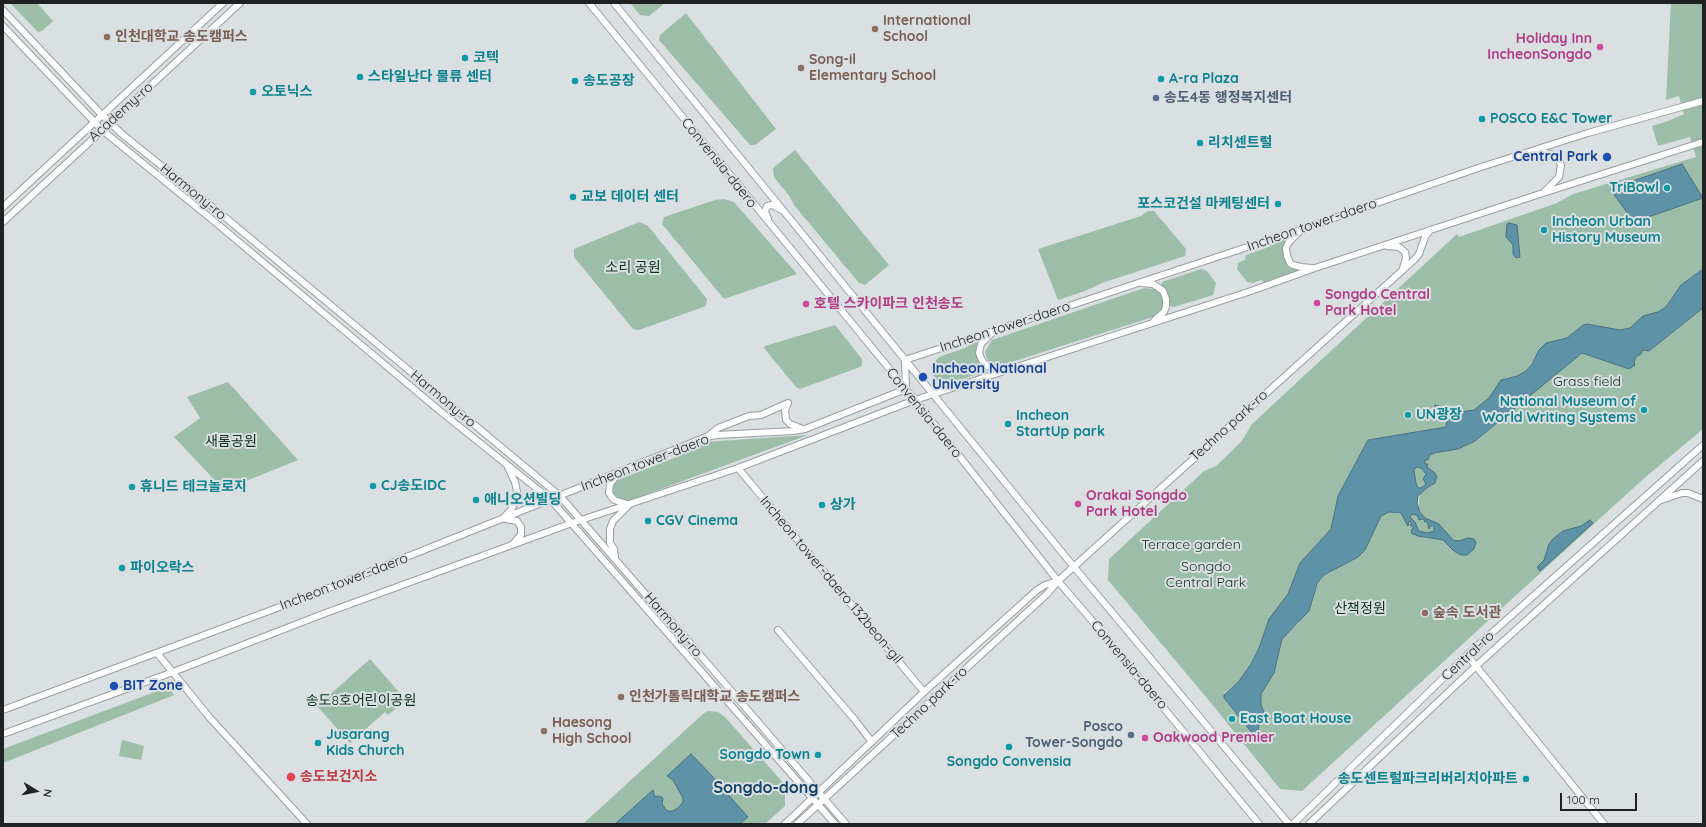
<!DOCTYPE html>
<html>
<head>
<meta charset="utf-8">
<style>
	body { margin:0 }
	#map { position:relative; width:1706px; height:827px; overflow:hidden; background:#dadfe2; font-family:Quicksand,sans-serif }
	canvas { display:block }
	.frame { position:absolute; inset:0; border:4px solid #1f2122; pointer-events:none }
	.north { position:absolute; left:16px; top:771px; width:40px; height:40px; -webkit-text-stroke:3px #dadfe2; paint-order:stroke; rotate:100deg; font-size:11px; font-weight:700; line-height:16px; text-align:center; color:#1f2122 }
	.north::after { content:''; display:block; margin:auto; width:14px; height:18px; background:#1f2122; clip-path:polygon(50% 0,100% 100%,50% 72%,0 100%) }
	.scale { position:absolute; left:1560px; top:793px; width:77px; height:18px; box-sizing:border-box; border:2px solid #1f2122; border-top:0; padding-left:5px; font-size:12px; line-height:14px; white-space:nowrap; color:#1f2122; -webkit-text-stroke:3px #dadfe2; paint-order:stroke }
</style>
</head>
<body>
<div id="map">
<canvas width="1706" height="827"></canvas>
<div class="frame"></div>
<div class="north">N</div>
<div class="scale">100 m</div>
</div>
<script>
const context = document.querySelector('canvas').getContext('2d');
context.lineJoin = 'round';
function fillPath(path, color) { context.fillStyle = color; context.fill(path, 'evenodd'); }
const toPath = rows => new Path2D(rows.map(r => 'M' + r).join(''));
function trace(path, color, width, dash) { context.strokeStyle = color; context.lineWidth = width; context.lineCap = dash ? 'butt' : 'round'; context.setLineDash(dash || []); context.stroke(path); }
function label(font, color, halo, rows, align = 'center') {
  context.font = font + ' Quicksand,"Noto Sans KR",sans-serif'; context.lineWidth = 4; context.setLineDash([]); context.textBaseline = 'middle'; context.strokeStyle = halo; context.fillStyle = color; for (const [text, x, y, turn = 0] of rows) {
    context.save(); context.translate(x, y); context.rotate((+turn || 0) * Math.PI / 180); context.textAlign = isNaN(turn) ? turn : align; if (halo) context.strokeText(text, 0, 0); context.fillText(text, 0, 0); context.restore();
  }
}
fillPath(toPath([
	[10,3,37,3,53,21,42,31,38,32],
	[630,3,665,3,649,16,640,15],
	[1671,3,1703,3,1703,269,1681,285,1666,307,1658,312,1643,316,1630,328,1620,330,1587,324,1583,325,1567,338,1544,345,1526,371,1517,376,1505,378,1498,385,1489,398,1479,408,1466,412,1452,410,1433,415,1447,419,1446,427,1368,440,1338,496,1331,529,1300,563,1288,594,1267,624,1259,648,1251,664,1239,681,1224,693,1224,698,1254,735,1258,730,1261,716,1265,714,1261,705,1261,694,1274,673,1282,639,1287,633,1299,623,1321,578,1361,554,1365,550,1379,518,1387,512,1402,514,1407,523,1409,521,1412,523,1410,525,1414,528,1411,533,1426,538,1443,540,1439,524,1425,518,1418,508,1420,494,1432,485,1436,481,1437,477,1435,473,1427,467,1425,464,1425,460,1428,460,1430,455,1434,453,1458,449,1475,441,1582,353,1629,369,1634,364,1634,362,1636,357,1641,354,1643,350,1649,351,1703,308,1703,429,1641,481,1302,791,1280,789,1211,703,1108,580,1109,559,1204,471,1216,466,1241,442,1252,424,1457,234,1459,237,1557,203,1573,194,1696,157,1690,137,1658,146,1652,126,1668,121,1684,114,1679,96,1666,100],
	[686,13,776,129,755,145,750,145,659,40,660,35],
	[795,150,889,265,865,285,859,283,794,205,790,197,774,177,773,168],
	[724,199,734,202,797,274,724,299,662,224,664,217,715,200],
	[1148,211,1154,211,1186,249,1185,256,1102,283,1085,291,1058,300,1038,249,1141,216],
	[639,222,648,226,707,299,706,306,639,330,633,329,574,257,574,249],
	[1290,236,1286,241,1283,248,1285,258,1288,264,1292,267,1303,270,1265,283,1261,280,1253,283,1247,282,1237,269,1238,263,1245,260,1246,255,1266,248],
	[1201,269,1207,271,1216,283,1213,295,1174,307,1170,306,1161,287,1162,282],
	[1144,288,1156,289,1162,295,1164,301,1162,309,1153,317,999,366,992,364,987,359,985,352,992,340],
	[835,325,862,359,862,365,860,367,800,389,796,387,764,348,765,346],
	[976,342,978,343,977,355,979,361,987,368,986,371,960,380,941,384,937,381,933,375,932,369,933,364,939,357,965,348],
	[228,382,298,460,224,490,174,437,200,418,187,397],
	[808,435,628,501,618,500,612,493,612,484,615,481,674,458,705,442],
	[1417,467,1420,467,1426,473,1423,479,1426,483,1421,488,1418,488,1416,483,1414,471],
	[1412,514,1417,515,1419,519,1425,520,1425,522,1427,521,1429,526,1435,527,1435,531,1428,533,1420,531,1410,517],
	[370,659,406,700,388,715,385,712,350,743,317,706],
	[168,687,174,695,3,763,3,749],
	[708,711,718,712,725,717,785,785,785,806,765,824,583,824,704,713],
	[122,740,144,746,141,760,119,756]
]), '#9cbea9');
const water = toPath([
	[1682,164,1703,198,1634,222,1610,189,1682,164],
	[1509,223,1517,225,1520,257,1516,258,1513,254,1513,245,1506,237,1507,224,1509,223],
	[1703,269,1703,308,1649,351,1643,350,1641,354,1636,357,1634,362,1635,365,1629,369,1582,353,1475,441,1458,449,1434,453,1430,455,1428,460,1425,460,1425,464,1428,464,1427,467,1435,473,1437,477,1435,483,1427,488,1418,496,1417,504,1420,512,1425,518,1439,524,1453,540,1459,541,1468,538,1474,539,1476,542,1474,549,1467,555,1461,555,1454,551,1443,540,1418,536,1411,533,1412,529,1414,528,1410,525,1412,523,1409,521,1408,526,1401,513,1389,512,1381,516,1365,550,1358,557,1326,574,1321,578,1317,584,1309,611,1282,639,1274,673,1261,694,1261,705,1265,714,1261,716,1258,730,1255,735,1254,735,1224,698,1224,695,1239,681,1251,664,1259,648,1269,619,1288,594,1300,563,1331,529,1338,496,1368,440,1446,427,1447,419,1433,415,1435,405,1460,412,1474,410,1489,398,1501,380,1517,376,1526,371,1532,364,1539,350,1546,343,1567,338,1583,325,1587,324,1620,330,1630,328,1643,316,1658,312,1666,307,1681,285,1703,269],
	[1417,467,1421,468,1426,474,1423,479,1426,484,1421,488,1418,488,1416,483,1414,470,1417,467],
	[1412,514,1417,515,1419,520,1422,519,1425,520,1424,522,1427,521,1429,529,1430,526,1434,526,1434,531,1428,533,1419,531,1415,522,1410,517,1412,514],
	[1590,520,1593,523,1540,571,1537,567,1544,560,1549,544,1553,539,1563,531,1581,526,1590,520],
	[691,754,716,780,717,787,724,790,748,817,740,824,615,824,653,790,655,797,659,796,663,798,662,804,667,811,673,811,679,807,683,802,683,798,673,780,667,776,691,754]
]);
fillPath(water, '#5d92a7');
trace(water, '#4a707f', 1);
const secondary = toPath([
	[589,3,915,400,1058,581,1094,623,1259,824],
	[614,3,1074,567,1289,824],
	[3,10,102,115,122,134,226,218,560,496,654,604,664,613,846,824],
	[3,26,102,130,215,222,440,411,551,500,835,824],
	[1536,151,1550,154,1558,159,1561,165,1559,177,1545,191],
	[3,207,223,3],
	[768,219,765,211,767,206,772,205,782,210],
	[3,222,240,3],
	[1300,231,1289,242,1286,248,1287,256,1290,263,1293,265,1301,267,1312,268],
	[1387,246,1399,247,1405,252,1406,258,1403,268],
	[1142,283,1153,284,1159,288,1163,291,1166,299,1166,307,1164,312,1154,321],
	[992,333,981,344,979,353,981,358,983,362,989,367,1004,371],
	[788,403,785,410,786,420,790,424,803,429],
	[708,436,718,428,749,416,761,415,788,403],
	[738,468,924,692],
	[618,474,610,484,609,493,614,500,627,504],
	[1661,500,1682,493,1688,493,1703,499],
	[503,518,511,510,515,502,517,492,515,482,507,465],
	[506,519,517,521,521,527,521,535,514,543],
	[615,558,614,549,610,543,610,529,613,521,629,505],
	[778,630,855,720,872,742],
	[157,653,210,718,307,824],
	[1467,655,1604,824],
	[3,710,309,596,706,437,717,435,793,431,805,429,906,389,905,360,1305,228,1478,168,1588,133,1703,101],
	[3,734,173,672,323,614,572,523,738,468,915,400,1248,292,1315,268,1543,193,1703,142],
	[785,824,924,692,1037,590,1045,585,1058,581],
	[797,824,1047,594,1058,581,1415,259,1419,254,1425,237,1430,230],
	[1293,824,1467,655,1703,445],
	[1309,824,1476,666,1703,461]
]);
trace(secondary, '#999da1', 8);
trace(secondary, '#fff', 6);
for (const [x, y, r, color] of [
	[875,29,4,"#8d6e63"],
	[107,37,4,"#8d6e63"],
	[1600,47,4,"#d1479c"],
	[465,58,4,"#0f9aa8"],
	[801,68,4,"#8d6e63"],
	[360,77,4,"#0f9aa8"],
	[1161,79,4,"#0f9aa8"],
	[575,81,4,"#0f9aa8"],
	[253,92,4,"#0f9aa8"],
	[1156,98,4,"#5c6f8a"],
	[1482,119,4,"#0f9aa8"],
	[1200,143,4,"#0f9aa8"],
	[1607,157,5,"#1a4fb4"],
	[1667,188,4,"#0f9aa8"],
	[573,197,4,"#0f9aa8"],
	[1278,204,4,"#0f9aa8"],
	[1544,230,4,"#0f9aa8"],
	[1317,303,4,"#d1479c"],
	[806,304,4,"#d1479c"],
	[923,377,5,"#1a4fb4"],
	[1644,410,4,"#0f9aa8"],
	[1408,415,4,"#0f9aa8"],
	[1008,424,4,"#0f9aa8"],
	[373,486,4,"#0f9aa8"],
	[132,487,4,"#0f9aa8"],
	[476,500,4,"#0f9aa8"],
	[1078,504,4,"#d1479c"],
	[822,505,4,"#0f9aa8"],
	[648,521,4,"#0f9aa8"],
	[122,568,4,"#0f9aa8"],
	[1425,613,4,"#8d6e63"],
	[114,686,5,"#1a4fb4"],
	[621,697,4,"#8d6e63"],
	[1232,719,4,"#0f9aa8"],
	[544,731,4,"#8d6e63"],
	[1131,735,4,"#5c6f8a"],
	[1145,738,4,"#d1479c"],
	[318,743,4,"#0f9aa8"],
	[1009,747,4,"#0f9aa8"],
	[818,755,4,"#0f9aa8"],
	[291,777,5,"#e0444e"],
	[1526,779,4,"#0f9aa8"]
]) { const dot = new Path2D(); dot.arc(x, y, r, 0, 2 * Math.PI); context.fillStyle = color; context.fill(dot); trace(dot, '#dadfe2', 1.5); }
label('bold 14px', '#785e54', '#dadfe2', [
	["International",883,21],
	["School",883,37],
	["인천대학교 송도캠퍼스",115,37],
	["Song-il",809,60],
	["Elementary School",809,76],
	["숲속 도서관",1433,613],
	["인천가톨릭대학교 송도캠퍼스",629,697],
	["Haesong",552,723],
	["High School",552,739]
], 'left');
label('bold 14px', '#b23c85', '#dadfe2', [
	["Holiday Inn",1592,39,"right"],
	["IncheonSongdo",1592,55,"right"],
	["Songdo Central",1325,295],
	["Park Hotel",1325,311],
	["호텔 스카이파크 인천송도",814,304],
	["Orakai Songdo",1086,496],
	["Park Hotel",1086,512],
	["Oakwood Premier",1153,738]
], 'left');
label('bold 14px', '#0d838f', '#dadfe2', [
	["코텍",473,58],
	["스타일난다 물류 센터",368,77],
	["A-ra Plaza",1169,79],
	["송도공장",583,81],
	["오토닉스",261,92],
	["POSCO E&C Tower",1490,119],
	["리치센트럴",1208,143],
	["TriBowl",1659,188,"right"],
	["교보 데이터 센터",581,197],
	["포스코건설 마케팅센터",1270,204,"right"],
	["Incheon Urban",1552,222],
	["History Museum",1552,238],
	["National Museum of",1636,402,"right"],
	["World Writing Systems",1636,418,"right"],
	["UN광장",1416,415],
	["Incheon",1016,416],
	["StartUp park",1016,432],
	["CJ송도IDC",381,486],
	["휴니드 테크놀로지",140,487],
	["애니오션빌딩",484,500],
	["상가",830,505],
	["CGV Cinema",656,521],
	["파이오락스",130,568],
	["East Boat House",1240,719],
	["Jusarang",326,735],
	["Kids Church",326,751],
	["Songdo Town",810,755,"right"],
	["Songdo Convensia",1009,762,"center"],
	["송도센트럴파크리버리치아파트",1518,779,"right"]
], 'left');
label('bold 14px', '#4e5e75', '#dadfe2', [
	["송도4동 행정복지센터",1164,98],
	["Posco",1123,727,"right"],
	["Tower-Songdo",1123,743,"right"]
], 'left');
label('14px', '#1f2122', '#dadfe2', [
	["Academy-ro",121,112,-42],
	["Convensia-daero",719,163,51],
	["Harmony-ro",193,192,39],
	["Incheon tower-daero",1312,225,-19],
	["Incheon tower-daero",1005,327,-18],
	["Harmony-ro",443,399,40],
	["Convensia-daero",924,413,51],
	["Techno park-ro",1229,426,-42],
	["Incheon tower-daero",645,463,-21],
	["Incheon tower-daero 132beon-gil",831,580,50],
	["Incheon tower-daero",344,582,-21],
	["Harmony-ro",673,625,49],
	["Central-ro",1468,656,-43],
	["Convensia-daero",1129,665,50],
	["Techno park-ro",929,703,-43]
]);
label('bold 14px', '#164399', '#dadfe2', [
	["Central Park",1598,157,"right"],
	["Incheon National",932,369],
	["University",932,385],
	["BIT Zone",123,686]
], 'left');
label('14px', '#0b331f', '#dadfe2', [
	["소리 공원",633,268],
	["Grass field",1587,382],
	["새롬공원",231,442],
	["Terrace garden",1191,545],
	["Songdo",1206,567],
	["Central Park",1206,583],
	["산책정원",1360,609],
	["송도8호어린이공원",361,701]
]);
label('bold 14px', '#be3a42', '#dadfe2', [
	["송도보건지소",300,777]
], 'left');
label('bold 16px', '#134266', '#dadfe2', [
	["Songdo-dong",766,788]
]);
</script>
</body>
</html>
